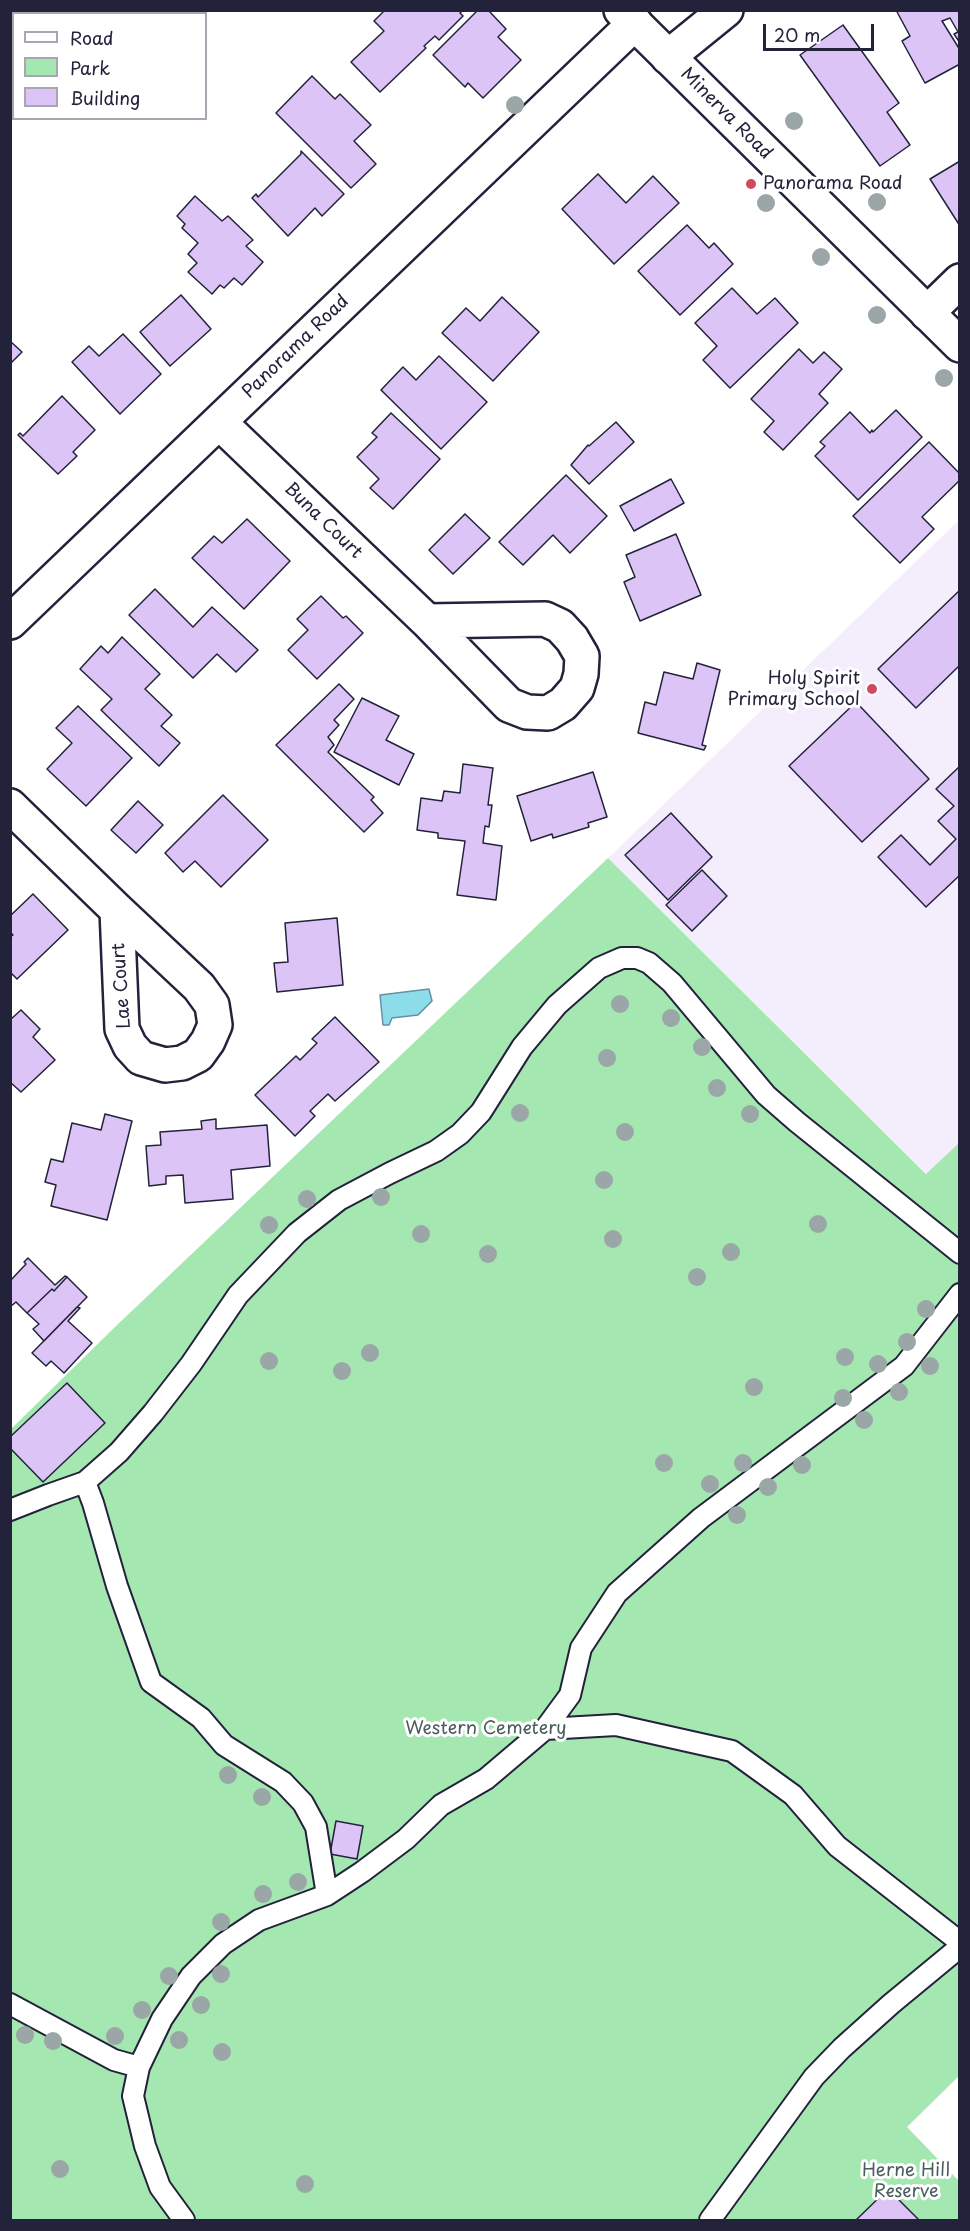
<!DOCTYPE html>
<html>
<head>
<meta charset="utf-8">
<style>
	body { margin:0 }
	#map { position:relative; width:970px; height:2231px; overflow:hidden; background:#fff; font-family:"Playpen Sans",sans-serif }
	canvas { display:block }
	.frame { position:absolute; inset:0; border:12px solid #22223b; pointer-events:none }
	.legend { position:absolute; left:12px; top:12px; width:195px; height:108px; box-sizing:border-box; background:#fff; border:2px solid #a7a7b1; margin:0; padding:8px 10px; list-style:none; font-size:18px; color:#22223b }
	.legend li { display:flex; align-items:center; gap:12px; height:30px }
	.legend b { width:30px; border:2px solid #a7a7b1 }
	.scale { position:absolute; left:763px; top:24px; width:111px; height:27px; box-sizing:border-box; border:3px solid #22223b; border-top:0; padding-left:8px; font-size:18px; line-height:21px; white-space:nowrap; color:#22223b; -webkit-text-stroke:4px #fff; paint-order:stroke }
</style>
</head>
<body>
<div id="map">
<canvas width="970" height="2231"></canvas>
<div class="frame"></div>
<ul class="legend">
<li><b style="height:8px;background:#fff"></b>Road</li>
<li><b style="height:16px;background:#a5e7b1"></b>Park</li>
<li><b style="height:16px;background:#dcc5f6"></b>Building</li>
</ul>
<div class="scale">20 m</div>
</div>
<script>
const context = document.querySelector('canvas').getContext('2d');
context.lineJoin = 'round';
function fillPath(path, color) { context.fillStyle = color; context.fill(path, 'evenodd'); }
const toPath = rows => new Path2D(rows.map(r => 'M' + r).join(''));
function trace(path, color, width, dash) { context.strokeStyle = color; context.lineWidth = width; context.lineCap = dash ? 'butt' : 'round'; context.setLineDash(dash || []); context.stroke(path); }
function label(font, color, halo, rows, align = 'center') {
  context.font = font + ' "Playpen Sans",sans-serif'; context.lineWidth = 6; context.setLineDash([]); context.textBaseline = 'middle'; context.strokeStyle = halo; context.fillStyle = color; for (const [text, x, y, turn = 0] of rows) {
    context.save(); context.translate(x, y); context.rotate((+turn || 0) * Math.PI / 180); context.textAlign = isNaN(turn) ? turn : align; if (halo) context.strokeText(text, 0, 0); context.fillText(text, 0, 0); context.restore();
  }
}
fillPath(toPath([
	[959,520,959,1143,927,1174,608,858]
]), '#f4eefc');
fillPath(toPath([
	[608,858,926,1174,959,1143,959,2076,907,2127,959,2181,959,2220,11,2220,11,1429,116,1326]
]), '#a5e7b1');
const water = toPath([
	[429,989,432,1001,418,1015,392,1018,389,1025,383,1025,380,995,429,989]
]);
fillPath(water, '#8ddcea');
trace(water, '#6292a4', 1.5);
const building = toPath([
	[46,10,113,10,110,14,50,14,46,10],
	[385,10,463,10,460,13,463,16,439,40,435,36,424,46,426,48,380,92,351,62,384,31,374,21,385,10],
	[478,10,488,10,506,29,498,37,521,60,483,98,468,83,465,87,433,55,478,10],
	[896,10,960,10,960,43,954,34,958,32,950,18,942,21,960,50,960,64,925,83,902,41,910,36,896,10],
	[843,25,899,103,887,112,910,145,880,166,800,55,843,25],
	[14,43,14,98,10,95,10,46,14,43],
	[312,76,335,99,340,94,371,125,354,141,376,164,351,188,276,113,312,76],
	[301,151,344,194,322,216,315,208,288,236,252,198,256,194,258,197,301,154,301,151],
	[960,161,960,226,930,179,960,161],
	[598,174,626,203,653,176,679,203,614,264,562,209,598,174],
	[195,196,222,221,228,216,253,240,246,246,263,262,242,285,234,278,224,288,220,285,212,294,188,272,197,263,188,254,198,243,182,228,185,224,177,216,195,196],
	[687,225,709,248,714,243,733,264,680,315,638,271,687,225],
	[732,288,757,314,775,298,798,323,730,388,703,360,717,346,695,323,732,288],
	[181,295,211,329,170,366,140,332,181,295],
	[502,297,539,332,493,381,442,333,466,308,480,321,502,297],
	[123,334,161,374,120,414,72,362,89,346,99,356,123,334],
	[10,341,22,352,10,364,10,341],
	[799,349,813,363,824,352,842,369,819,394,828,403,783,450,764,432,774,421,751,399,799,349],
	[439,356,487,402,441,449,381,390,403,367,416,380,439,356],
	[62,396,95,430,73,452,77,456,58,474,18,435,20,433,23,436,62,396],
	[896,410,922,437,858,500,815,456,825,446,820,442,850,412,870,433,872,430,873,432,896,410],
	[391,413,440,459,393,509,370,488,379,479,357,457,377,437,372,433,391,413],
	[616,422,634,442,589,484,571,465,588,445,589,446,616,422],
	[929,442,960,474,960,480,922,517,934,529,900,563,853,516,929,442],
	[566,475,607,516,570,553,553,535,523,565,499,542,566,475],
	[671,479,684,503,634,531,620,506,671,479],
	[465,514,490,538,453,574,429,550,465,514],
	[247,519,290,561,244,609,192,558,214,536,222,543,247,519],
	[676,534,701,595,640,621,624,582,635,577,626,555,676,534],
	[155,589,193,627,212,607,258,650,236,672,217,654,193,678,129,615,155,589],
	[960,590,960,665,916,708,878,669,960,590],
	[321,596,343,618,346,616,363,633,317,679,288,650,308,630,297,619,321,596],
	[122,637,160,674,145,689,172,715,161,726,180,743,159,766,101,710,112,699,80,669,101,646,108,653,122,637],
	[697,663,720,670,702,745,706,746,704,750,638,733,645,702,656,705,664,672,693,679,697,663],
	[339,684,354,699,334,720,339,725,328,737,334,745,328,752,374,797,371,800,383,813,364,832,276,745,339,684],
	[362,698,399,716,386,740,414,754,399,785,334,752,362,698],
	[856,702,929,779,862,842,789,766,856,702],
	[78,706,132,758,86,806,47,769,72,743,56,728,78,706],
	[463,764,493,768,488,805,492,805,489,827,485,826,483,843,502,846,496,900,457,895,465,841,438,838,438,833,417,830,421,798,442,801,444,791,460,793,463,764],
	[960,766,960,875,926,907,878,857,901,835,930,865,956,839,938,821,954,806,936,789,960,766],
	[593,772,607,817,588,823,589,827,553,838,552,834,531,841,517,796,593,772],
	[223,795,268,840,221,887,195,861,183,872,165,853,223,795],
	[138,801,163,825,136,853,111,830,138,801],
	[671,813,712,857,668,900,625,855,671,813],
	[702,870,727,896,692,931,666,905,702,870],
	[33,894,68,930,17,979,10,972,10,937,13,935,10,932,10,916,33,894],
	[337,918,343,985,277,992,274,963,288,962,285,923,337,918],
	[21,1010,40,1029,33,1037,55,1060,21,1092,10,1082,10,1020,21,1010],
	[335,1017,379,1062,335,1101,328,1094,310,1111,315,1116,295,1136,255,1095,296,1056,300,1060,317,1043,312,1039,335,1017],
	[105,1114,132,1121,107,1220,51,1206,56,1185,45,1182,51,1159,63,1162,72,1123,101,1130,105,1114],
	[216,1119,216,1129,267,1125,270,1166,231,1170,233,1199,185,1203,183,1175,166,1176,166,1184,149,1186,146,1146,161,1145,160,1132,202,1129,201,1121,216,1119],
	[28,1258,55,1285,65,1276,67,1277,54,1291,52,1289,27,1313,16,1302,10,1307,10,1281,26,1264,24,1262,28,1258],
	[67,1277,87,1297,44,1341,33,1329,39,1324,27,1313,52,1289,54,1291,67,1277],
	[77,1307,80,1308,68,1321,92,1343,64,1373,51,1361,46,1366,32,1353,77,1307],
	[67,1383,105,1423,43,1482,10,1448,10,1437,67,1383],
	[336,1821,363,1826,357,1859,330,1854,336,1821],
	[888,2189,919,2220,856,2220,888,2189]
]);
fillPath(building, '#dcc5f6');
trace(building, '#22223b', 1.5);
const lane = toPath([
	[85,1482,93,1503,117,1586,151,1682,201,1718,224,1745,283,1782,303,1803,316,1827,327,1895],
	[10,1510,48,1495,85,1482,119,1452,153,1413,191,1364,238,1295,297,1233,339,1200,390,1173,436,1151,460,1134,481,1112,522,1047,557,1005,599,968,622,958,637,958,649,963,672,983,766,1095,797,1122,960,1253],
	[545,1729,570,1695,581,1648,617,1593,701,1518,904,1366,960,1294],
	[10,2004,114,2060,139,2067],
	[184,2220,160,2187,145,2146,133,2096,139,2067,162,2019,191,1976,223,1944,259,1920,327,1895,362,1872,406,1839,441,1805,486,1779,545,1729,616,1725,732,1751,793,1795,837,1846,960,1942],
	[710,2220,814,2077,842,2048,891,2004,960,1947]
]);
const street = toPath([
	[668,57,726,10],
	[927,313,960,281],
	[219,422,427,621],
	[545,619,560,626,572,639,582,656,581,674,577,688,563,704,548,713,527,712,509,705,427,621,545,619],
	[10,622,635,23],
	[10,806,117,910],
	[117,910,199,987,212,1005,215,1025,208,1041,198,1055,182,1063,165,1065,141,1058,130,1046,122,1029,117,910]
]);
const secondary = toPath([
	[621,10,960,345]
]);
trace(lane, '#22223b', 24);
trace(street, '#22223b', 38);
trace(secondary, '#22223b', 38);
trace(lane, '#fff', 20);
trace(street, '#fff', 33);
trace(secondary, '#fff', 33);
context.fillStyle = '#9ba6a6';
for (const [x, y] of [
	[515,105],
	[794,121],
	[877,202],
	[766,203],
	[821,257],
	[877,315],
	[944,378],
	[620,1004],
	[671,1018],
	[702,1047],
	[607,1058],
	[717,1088],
	[520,1113],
	[750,1114],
	[625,1132],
	[604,1180],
	[381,1197],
	[307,1199],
	[818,1224],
	[269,1225],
	[421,1234],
	[613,1239],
	[731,1252],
	[488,1254],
	[697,1277],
	[926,1309],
	[907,1342],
	[370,1353],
	[845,1357],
	[269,1361],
	[878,1364],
	[930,1366],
	[342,1371],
	[754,1387],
	[899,1392],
	[843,1398],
	[864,1420],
	[664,1463],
	[743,1463],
	[802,1465],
	[710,1484],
	[768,1487],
	[737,1515],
	[228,1775],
	[262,1797],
	[298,1882],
	[263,1894],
	[221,1922],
	[221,1974],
	[169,1976],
	[201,2005],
	[142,2010],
	[25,2035],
	[115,2036],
	[179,2040],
	[53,2041],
	[222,2052],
	[60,2169],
	[305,2184]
]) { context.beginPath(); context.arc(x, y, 9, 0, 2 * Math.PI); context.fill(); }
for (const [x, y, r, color] of [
	[751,184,6,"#d1495b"],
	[872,689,6,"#d1495b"]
]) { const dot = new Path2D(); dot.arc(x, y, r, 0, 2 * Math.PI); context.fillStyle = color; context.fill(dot); trace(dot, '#fff', 2); }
label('18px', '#22223b', '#fff', [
	["Minerva Road",726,114,45],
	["Panorama Road",296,347,-44],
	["Buna Court",323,521,44],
	["Lae Court",122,986,-94]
]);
label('18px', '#22223b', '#fff', [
	["Panorama Road",763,184],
	["Holy Spirit",860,679,"right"],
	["Primary School",860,700,"right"]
], 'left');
label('18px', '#495d5e', '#fff', [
	["Western Cemetery",486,1729],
	["Herne Hill",906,2171],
	["Reserve",906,2192]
]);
</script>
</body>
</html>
